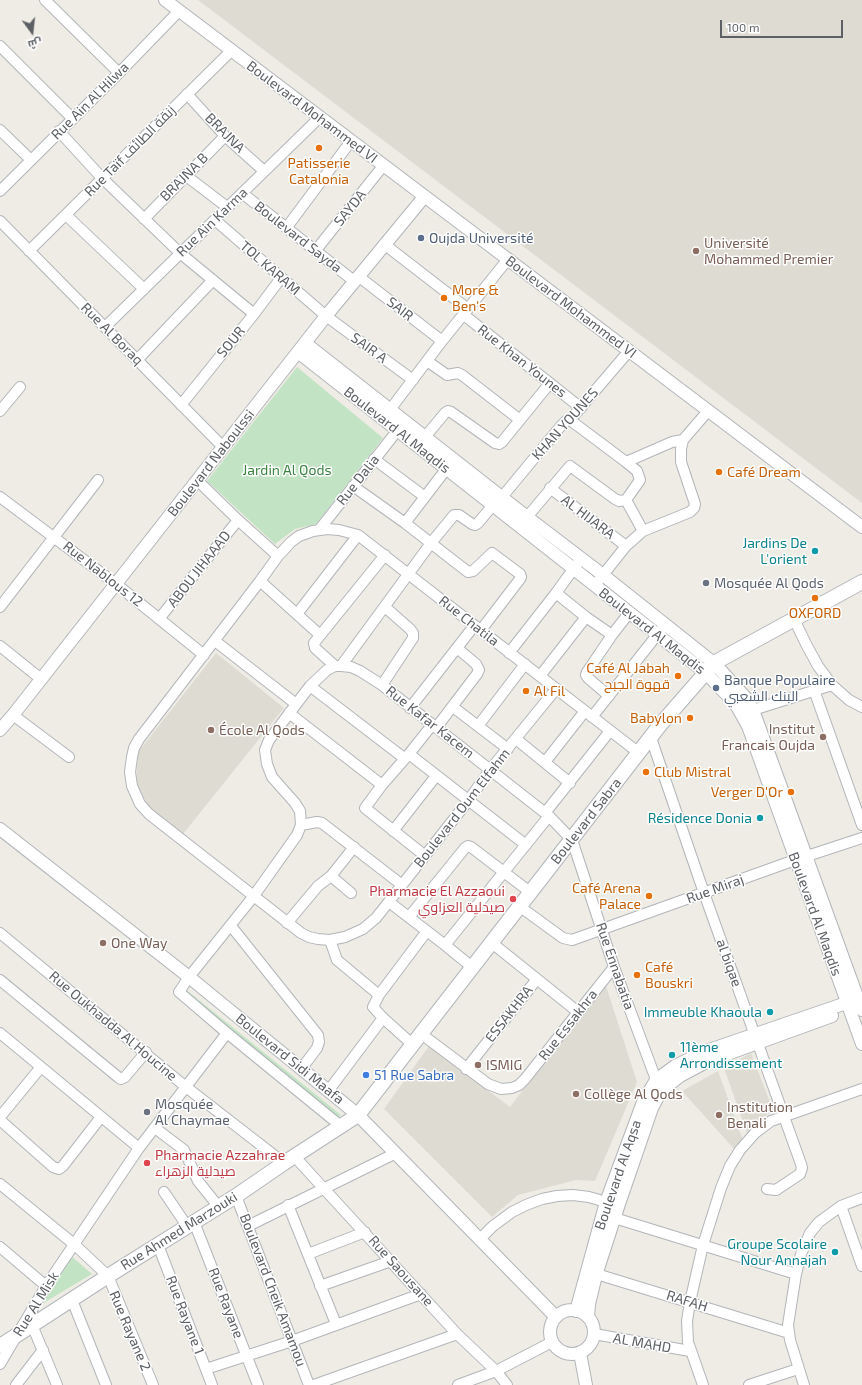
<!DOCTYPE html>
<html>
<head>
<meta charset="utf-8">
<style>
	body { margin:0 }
	#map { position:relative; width:862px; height:1385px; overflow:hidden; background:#eeece5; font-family:"Exo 2",Cairo,sans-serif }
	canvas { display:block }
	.north { position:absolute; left:12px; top:12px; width:40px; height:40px; -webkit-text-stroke:3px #fff; paint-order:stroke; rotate:165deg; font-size:11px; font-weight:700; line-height:16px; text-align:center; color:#5c6064 }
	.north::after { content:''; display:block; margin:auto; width:14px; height:18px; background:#5c6064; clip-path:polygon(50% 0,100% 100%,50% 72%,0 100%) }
	.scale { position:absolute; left:720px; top:20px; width:123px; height:18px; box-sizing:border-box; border:2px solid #5c6064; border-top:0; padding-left:5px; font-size:12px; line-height:14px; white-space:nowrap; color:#5c6064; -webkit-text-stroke:3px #fff; paint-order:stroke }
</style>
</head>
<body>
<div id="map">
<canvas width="862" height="1385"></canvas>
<div class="north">ش</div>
<div class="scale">100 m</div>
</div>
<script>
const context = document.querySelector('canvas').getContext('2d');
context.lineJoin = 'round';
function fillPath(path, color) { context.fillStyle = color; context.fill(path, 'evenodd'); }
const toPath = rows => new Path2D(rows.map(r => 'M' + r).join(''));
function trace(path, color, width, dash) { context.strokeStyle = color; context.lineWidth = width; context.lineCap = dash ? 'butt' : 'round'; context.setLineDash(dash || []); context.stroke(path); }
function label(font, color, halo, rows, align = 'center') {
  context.font = font + ' "Exo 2",Cairo,sans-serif'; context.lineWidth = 3; context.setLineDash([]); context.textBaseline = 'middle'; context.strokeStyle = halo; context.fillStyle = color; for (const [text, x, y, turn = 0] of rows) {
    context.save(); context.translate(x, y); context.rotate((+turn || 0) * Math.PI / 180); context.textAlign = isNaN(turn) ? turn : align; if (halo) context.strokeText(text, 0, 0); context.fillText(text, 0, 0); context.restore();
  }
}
fillPath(toPath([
	[198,0,862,0,862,503],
	[216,653,284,708,183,834,150,808,136,784,138,752],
	[606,986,637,1082,595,1181,576,1180,518,1195,492,1217,384,1109,429,1046,510,1107,561,1039],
	[751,1053,773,1110,747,1133,724,1068],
	[718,1071,743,1140,735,1150,682,1091]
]), '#dedbd3');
fillPath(toPath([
	[297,367,383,438,316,524,295,529,275,544,207,481],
	[184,988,341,1115,336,1119,180,992],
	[71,1256,92,1274,40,1305]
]), '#c3e4c4');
const minor = toPath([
	[45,0,119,73],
	[0,46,72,118],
	[187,94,225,136,264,171],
	[0,130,31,160],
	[59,131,102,178,180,253,254,314],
	[185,175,227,207],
	[0,191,119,73,179,11],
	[242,193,354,281],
	[66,215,144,289],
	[144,219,225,136],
	[215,220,326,316,413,380],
	[0,221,223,447],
	[287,227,351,141],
	[384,244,468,309],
	[316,250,383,166],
	[29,251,231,51],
	[358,276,442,341],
	[464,315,581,408],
	[105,327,319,118],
	[137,360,213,280],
	[427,361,447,375,458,373,462,375,520,420],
	[181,405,254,314,281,278],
	[0,411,20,387],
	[386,415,442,341,508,259],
	[570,420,626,462,672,442,683,440],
	[425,437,445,413,448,411,451,412,495,443,499,444,502,442,550,383],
	[374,459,425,497],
	[626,462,637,471,640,480,626,500],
	[197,480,238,520,278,556],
	[353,486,405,523,468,572,473,571,492,553,520,574,521,577,520,579,481,630],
	[550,488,626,546],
	[0,497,116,584,204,655],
	[502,497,560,427,566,421,570,420,629,351],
	[527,517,570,466,615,499,619,501,626,500,643,531],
	[405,523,447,468],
	[319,530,397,431],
	[260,581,320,635],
	[595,585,626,546,643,531,690,512,694,508,695,504,681,462,681,449,683,440,708,411],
	[556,593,586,617,612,635],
	[0,607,98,480],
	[297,614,358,535],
	[159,619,238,520],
	[794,619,806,644,818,666,832,685,849,700,862,707],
	[215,641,296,704],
	[0,646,41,679],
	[509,653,556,593,577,564],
	[335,666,315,648,314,643,385,555],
	[341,666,431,543,454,515,459,515,472,524,475,525,478,523,493,505],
	[540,676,586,617],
	[382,685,413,638,413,633,410,629,385,607],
	[310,686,404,758],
	[556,689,490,770,468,801,376,918,363,929,345,937,330,940,318,939,309,937,301,933,149,814,140,804,132,786,130,772,132,757,134,748,139,739,260,581,278,556,291,542,299,536,313,531,327,529,339,530,358,535,639,753],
	[814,690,862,825],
	[609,696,588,678,586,675,587,672,612,635,629,613],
	[453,707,508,749],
	[410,708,474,626],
	[753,710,832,685],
	[289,713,382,785],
	[13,715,69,757],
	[592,717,665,625],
	[478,726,525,664],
	[436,728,477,674,479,670,476,664,457,648],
	[651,738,704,893,801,1164,802,1168,800,1174,776,1190,767,1189],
	[516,739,570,783],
	[409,754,526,845],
	[545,762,585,711],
	[545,813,610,731],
	[301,825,317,822,322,823,402,885],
	[393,831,436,776],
	[424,855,365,808,382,785,409,754,432,725],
	[331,876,351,893],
	[389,902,445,945,472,967],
	[519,906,563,938,572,940,795,860,862,838],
	[409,917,465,848,468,846,471,847,530,892],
	[287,923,318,886,331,876,354,847],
	[231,926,318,1035,319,1042,317,1048,302,1068],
	[0,933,186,1087,284,1163],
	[330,940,337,960,379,995],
	[492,943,578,1012],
	[445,945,549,816],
	[0,980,118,1077,121,1079,125,1077,146,1052],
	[0,1033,139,1148],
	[420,1033,488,1084,501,1089,512,1088,519,1085,525,1079,614,967],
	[412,1044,383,1018,373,1007,379,995,427,931],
	[466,1069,537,979],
	[329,1090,383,1018],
	[0,1117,41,1067],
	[0,1120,53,1167,59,1169,63,1166,101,1117],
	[342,1127,227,1033,179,992,189,977,253,897,297,835,301,825,300,811,295,803,272,777,267,764,265,750,269,740,310,686,327,670,335,666,341,666,351,667,360,671,382,685,549,816,572,840,614,967,658,1085],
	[155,1128,184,1150,198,1181,218,1206],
	[295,1157,457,1334,496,1371,507,1385],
	[0,1184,75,1245,108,1276,153,1385],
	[164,1192,187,1226],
	[236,1196,309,1385],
	[288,1205,336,1324],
	[841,1206,862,1266],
	[608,1216,796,1274],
	[194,1222,258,1385],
	[248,1226,396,1153],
	[481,1238,493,1226,512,1212,526,1205,542,1199,557,1196,573,1195,589,1197,606,1202],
	[158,1245,212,1385],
	[0,1247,46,1286],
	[308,1254,365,1232],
	[590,1272,789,1333],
	[320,1286,391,1261],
	[72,1300,106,1385],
	[32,1325,57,1385],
	[594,1334,690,1351],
	[0,1364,46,1286,139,1148,227,1033],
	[206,1369,292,1341,421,1294],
	[16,1385,43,1350],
	[314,1385,457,1334],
	[458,1385,496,1371,552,1342],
	[703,1385,688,1342,687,1321,690,1302,703,1245,721,1188,730,1166,740,1150,748,1141,755,1133,771,1121,862,1089],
	[749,1385,798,1369],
	[804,1385,790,1340,788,1325,796,1274,801,1254,810,1233,819,1222,841,1206,862,1198]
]);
const tertiary = toPath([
	[165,0,862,527],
	[305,343,527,517,603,575,706,657,714,663,746,698,753,710,862,1010],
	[298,352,705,672,731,699,738,708,748,726,862,1044],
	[0,730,13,715,326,316,424,197],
	[0,829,189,977,358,1115,556,1317],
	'550 1332a22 22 0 1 1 44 0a22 22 0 1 1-44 0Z',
	[576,1311,606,1202,643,1102,656,1080,675,1066,706,1051,855,1000],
	[588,1317,589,1304,596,1275,619,1204,652,1108,661,1091,680,1076,708,1061,832,1016],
	[580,1353,586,1385]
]);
const secondary = toPath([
	[0,1346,108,1276,236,1196,284,1163,358,1115,660,725,714,663,862,582]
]);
trace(minor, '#b2b5b9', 12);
trace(tertiary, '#b2b5b9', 14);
trace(secondary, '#b3b7bb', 16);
trace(minor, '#fff', 10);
trace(tertiary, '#fff', 12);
trace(secondary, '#fff', 14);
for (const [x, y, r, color] of [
	[319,148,4,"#e8710a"],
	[421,238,4,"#5c6f8a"],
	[696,251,4,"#8d6e63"],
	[444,298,4,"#e8710a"],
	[719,472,4,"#e8710a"],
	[815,551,4,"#0f9aa8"],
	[706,583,4,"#6b7280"],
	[815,598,4,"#e8710a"],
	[678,676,4,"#e8710a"],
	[716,688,4,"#5c6f8a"],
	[526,691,4,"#e8710a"],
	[690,718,4,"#e8710a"],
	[211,730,4,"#8d6e63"],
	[823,737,4,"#8d6e63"],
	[646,772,4,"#e8710a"],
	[791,792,4,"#e8710a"],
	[760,818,4,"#0f9aa8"],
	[649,896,4,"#e8710a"],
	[513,899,4,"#e0444e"],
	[103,943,4,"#8d6e63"],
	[637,975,4,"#e8710a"],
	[770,1012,4,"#0f9aa8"],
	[672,1055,4,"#0f9aa8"],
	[478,1065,4,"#8d6e63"],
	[366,1075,4,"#3f7fe0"],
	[576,1094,4,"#8d6e63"],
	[147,1112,4,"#6b7280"],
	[719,1115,4,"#8d6e63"],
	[147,1163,4,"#e0444e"],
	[835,1252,4,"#0f9aa8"]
]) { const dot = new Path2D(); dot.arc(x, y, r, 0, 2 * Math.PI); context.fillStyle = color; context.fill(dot); trace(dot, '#fff', 1.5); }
label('14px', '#5c6064', '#fff', [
	["Rue Ain Al Hilwa",90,101,-45],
	["Boulevard Mohammed VI",312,112,37],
	["BRAJNA",225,133,45],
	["Rue Taïf زنقة الطائف",130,151,-45],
	["BRAJNA B",184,177,-45],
	["SAYDA",350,208,-51],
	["Rue Ain Karma",212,222,-44],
	["Boulevard Sayda",298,237,38],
	["TOL KARAM",270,268,41],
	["Boulevard Mohammed VI",571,307,37],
	["SAIR",400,309,38],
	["Rue Al Boraq",112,334,45],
	["SOUR",231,342,-51],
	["SAIR A",369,348,36],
	["Rue Khan Younes",522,361,38],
	["KHAN YOUNES",565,424,-48],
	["Boulevard Al Maqdis",397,430,38],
	["Boulevard Naboulssi",211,463,-52],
	["Rue Dalia",358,480,-52],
	["AL HIJARA",588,517,37],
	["ABOU JIHAAAD",199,569,-52],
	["Rue Nablous 12",103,574,38],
	["Rue Chatila",469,621,38],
	["Boulevard Al Maqdis",652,631,38],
	["Rue Kafar Kacem",430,722,38],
	["Boulevard Oum Elfahm",462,808,-52],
	["Boulevard Sabra",586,821,-52],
	["Rue Miraj",715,889,-20],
	["Boulevard Al Maqdis",815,914,70],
	["al biqae",729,963,70],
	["Rue Ennabatia",615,966,71],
	["ESSAKHRA",509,1014,-52],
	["Rue Essakhra",568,1025,-52],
	["Rue Oukhadda Al Houcine",113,1026,40],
	["Boulevard Sidi Maafa",290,1059,39],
	["Boulevard Al Aqsa",618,1175,-71],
	["Rue Ahmed Marzouki",179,1231,-32],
	["Rue Saousane",401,1271,48],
	["Boulevard Cheik Amamou",273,1290,69],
	["RAFAH",687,1301,17],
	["Rue Rayane",226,1303,69],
	["Rue Al Misk",36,1304,-58],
	["Rue Rayane 1",185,1315,69],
	["Rue Rayane 2",130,1331,67],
	["AL MAHD",642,1343,10]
]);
label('14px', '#c56008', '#fff', [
	["Patisserie",319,163,"center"],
	["Catalonia",319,179,"center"],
	["More &",452,290],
	["Ben's",452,306],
	["Café Dream",727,472],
	["OXFORD",815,613,"center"],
	["Café Al Jabah",670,668,"right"],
	["قهوة الجبح",670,684,"right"],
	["Al Fil",534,691],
	["Babylon",682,718,"right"],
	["Club Mistral",654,772],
	["Verger D'Or",783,792,"right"],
	["Café Arena",641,888,"right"],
	["Palace",641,904,"right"],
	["Café",645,967],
	["Bouskri",645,983]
], 'left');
label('14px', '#4e5e75', '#fff', [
	["Oujda Université",429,238],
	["Banque Populaire",724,680],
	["البنك الشعبي",724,696]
], 'left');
label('14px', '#785e54', '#fff', [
	["Université",704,243],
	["Mohammed Premier",704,259],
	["Institut",815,729,"right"],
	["Francais Oujda",815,745,"right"],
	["École Al Qods",219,730],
	["One Way",111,943],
	["ISMIG",486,1065],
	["Collège Al Qods",584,1094],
	["Institution",727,1107],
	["Benali",727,1123]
], 'left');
label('14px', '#3b8441', '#fff', [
	["Jardin Al Qods",287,470]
]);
label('14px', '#0d838f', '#fff', [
	["Jardins De",807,543],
	["L'orient",807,559],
	["Résidence Donia",752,818],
	["Immeuble Khaoula",762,1012],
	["11ème",680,1047,"left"],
	["Arrondissement",680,1063,"left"],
	["Groupe Scolaire",827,1244],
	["Nour Annajah",827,1260]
], 'right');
label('14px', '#5b616d', '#fff', [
	["Mosquée Al Qods",714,583],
	["Mosquée",155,1104],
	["Al Chaymae",155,1120]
], 'left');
label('14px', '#be3a42', '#fff', [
	["Pharmacie El Azzaoui",505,891],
	["صيدلية العزاوي",505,907],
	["Pharmacie Azzahrae",155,1155,"left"],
	["صيدلية الزهراء",155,1171,"left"]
], 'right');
label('14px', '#366cbe', '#fff', [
	["51 Rue Sabra",374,1075]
], 'left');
</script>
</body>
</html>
